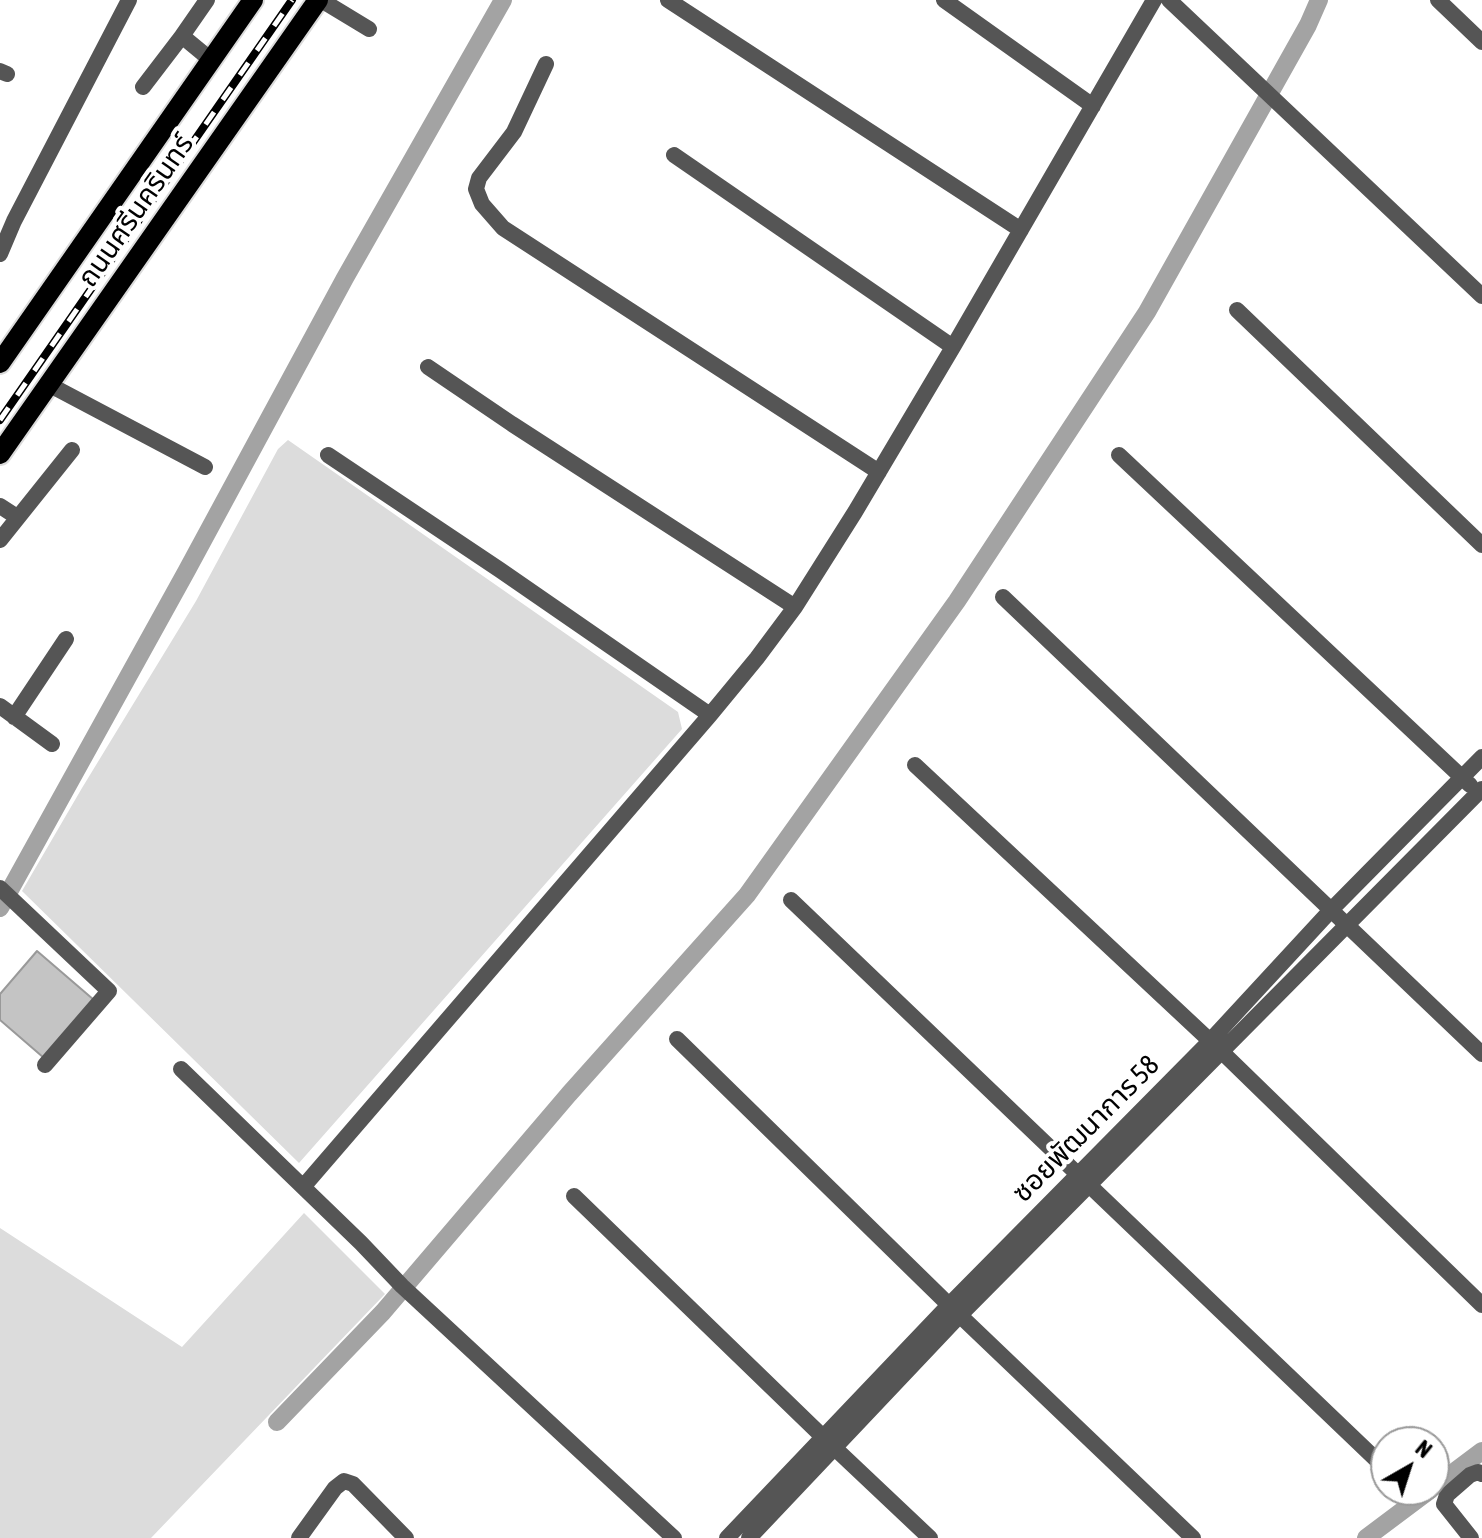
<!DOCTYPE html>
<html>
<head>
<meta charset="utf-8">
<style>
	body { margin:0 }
	#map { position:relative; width:1482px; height:1538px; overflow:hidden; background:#fff; font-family:"Asap Condensed",sans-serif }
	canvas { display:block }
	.north { position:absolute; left:1370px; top:1426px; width:80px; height:80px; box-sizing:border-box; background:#fff; border:2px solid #999; border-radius:50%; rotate:39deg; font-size:22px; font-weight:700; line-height:32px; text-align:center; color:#000 }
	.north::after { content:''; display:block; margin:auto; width:28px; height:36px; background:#000; clip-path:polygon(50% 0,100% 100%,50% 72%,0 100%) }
</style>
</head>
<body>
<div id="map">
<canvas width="1482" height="1538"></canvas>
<div class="north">N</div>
</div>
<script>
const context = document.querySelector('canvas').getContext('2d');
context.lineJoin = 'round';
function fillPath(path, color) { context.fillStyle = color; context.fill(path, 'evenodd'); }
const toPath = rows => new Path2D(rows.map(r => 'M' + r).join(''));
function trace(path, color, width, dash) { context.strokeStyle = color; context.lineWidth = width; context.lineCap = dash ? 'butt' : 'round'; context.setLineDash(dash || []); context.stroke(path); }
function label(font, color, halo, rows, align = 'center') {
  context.font = font + ' "Asap Condensed","Noto Sans Thai",sans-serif'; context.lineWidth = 8; context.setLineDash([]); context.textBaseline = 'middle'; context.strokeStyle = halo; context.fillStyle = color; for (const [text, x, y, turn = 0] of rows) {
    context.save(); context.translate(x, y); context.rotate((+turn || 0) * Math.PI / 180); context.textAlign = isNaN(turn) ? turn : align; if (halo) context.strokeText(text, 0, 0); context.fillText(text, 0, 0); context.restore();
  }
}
fillPath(toPath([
	[288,440,678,712,682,729,299,1163,22,891,82,788,196,601,278,449],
	[304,1213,385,1294,151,1538,0,1538,0,1228,182,1347]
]), '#dcdcdc');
trace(toPath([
	[0,908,186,572,345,278,503,0],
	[277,1422,383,1312,569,1094,747,895,957,601,1147,312,1308,25,1319,0],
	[1434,1487,1482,1451],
	[1366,1538,1430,1490]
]), '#a3a3a3', 18);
const building = toPath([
	[37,951,94,1000,44,1058,0,1020,0,994,37,951]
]);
fillPath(building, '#c4c4c4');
trace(building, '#999', 2);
const major = toPath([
	[0,363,253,0],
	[0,454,318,0]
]);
trace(major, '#dbdbdb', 24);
trace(toPath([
	[321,0,369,29],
	[668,0,1021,230],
	[944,0,1093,106],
	[1169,0,1482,296],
	[1438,0,1482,42],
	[182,36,207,0],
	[546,64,514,132,479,178,476,189,482,204,503,228,879,472],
	[0,71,7,74],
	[143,87,182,36,211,60],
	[674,155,953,347],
	[0,254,14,221,129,0],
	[1237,310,1482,545],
	[428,367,512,424,795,607],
	[48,384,205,467],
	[328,455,500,570,710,715],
	[1119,455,1470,785],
	[0,506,17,517],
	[0,540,72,450],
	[1003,597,1482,1054],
	[0,706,52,744],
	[14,717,66,639],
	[915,765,1222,1052,1482,1305],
	[0,888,109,991,45,1065],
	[791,900,1386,1469],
	[677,1039,949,1305,1193,1538],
	[181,1069,361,1243,402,1286,674,1538],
	[303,1187,710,715,757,658,795,607,855,512,953,347,1154,0],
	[574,1196,823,1437,930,1538],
	[299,1538,335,1488,344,1481,353,1484,406,1538],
	[727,1538,949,1305,1210,1041,1332,909,1482,757],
	[749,1538,960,1315,1482,789],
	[1471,1538,1444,1504,1447,1495,1470,1475,1478,1472,1482,1474]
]), '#555', 16);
trace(major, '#000', 20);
const rail = toPath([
	[0,420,292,0]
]);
trace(rail, '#000', 8);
trace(rail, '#fff', 5, [15]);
label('28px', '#000', '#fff', [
	["ถนนศรีนครินทร์",136,211,-55],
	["ซอยพัฒนาการ 58",1086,1129,-45]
]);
</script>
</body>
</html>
